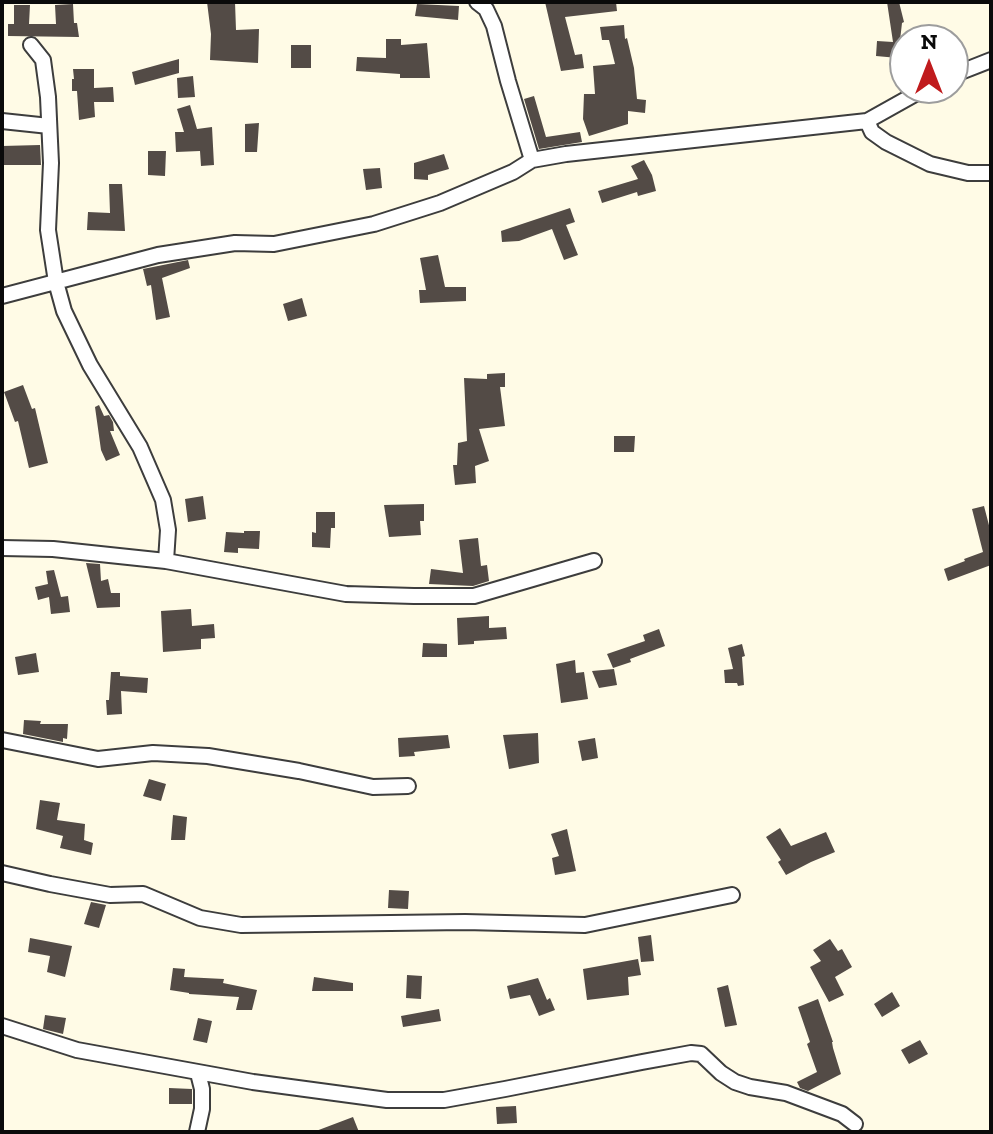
<!DOCTYPE html>
<html>
<head>
<meta charset="utf-8">
<style>
	body { margin:0 }
	#map { position:relative; width:993px; height:1134px; overflow:hidden; background:#fffbe6; font-family:"Zilla Slab",serif }
	canvas { display:block }
	.frame { position:absolute; inset:0; border:4px solid #0a0a0a; pointer-events:none }
	.north { position:absolute; left:889px; top:24px; width:80px; height:80px; box-sizing:border-box; background:#fff; border:2px solid #9d9d9d; border-radius:50%; rotate:0deg; font-size:22px; font-weight:700; line-height:32px; text-align:center; color:#0a0a0a }
	.north::after { content:''; display:block; margin:auto; width:28px; height:36px; background:#c01b1d; clip-path:polygon(50% 0,100% 100%,50% 72%,0 100%) }
</style>
</head>
<body>
<div id="map">
<canvas width="993" height="1134"></canvas>
<div class="frame"></div>
<div class="north">N</div>
</div>
<script>
const context = document.querySelector('canvas').getContext('2d');
context.lineJoin = 'round';
function fillPath(path, color) { context.fillStyle = color; context.fill(path, 'evenodd'); }
const toPath = rows => new Path2D(rows.map(r => 'M' + r).join(''));
function trace(path, color, width, dash) { context.strokeStyle = color; context.lineWidth = width; context.lineCap = dash ? 'butt' : 'round'; context.setLineDash(dash || []); context.stroke(path); }
fillPath(toPath([
	[207,2,235,2,236,30,259,29,258,63,210,60,211,34],
	[545,2,616,2,617,11,565,17,575,55,582,54,584,68,561,71],
	[887,2,899,2,904,22,902,23,898,58,876,56,877,41,893,42],
	[73,4,74,23,77,23,79,37,8,36,8,24,14,24,14,5,30,5,29,24,56,24,55,5],
	[417,4,459,6,458,20,415,16],
	[624,25,625,39,627,38,634,68,637,99,646,100,645,113,628,111,628,124,589,136,583,119,584,94,595,94,593,66,615,64,609,40,602,40,600,27],
	[386,39,401,39,401,45,427,43,430,78,400,78,400,74,356,71,357,57,386,58],
	[291,45,311,45,311,68,291,68],
	[179,59,179,73,135,85,132,72],
	[73,69,94,69,94,88,113,87,114,102,94,102,95,117,79,120,77,91,72,91,72,79,74,79],
	[193,76,195,97,178,98,177,78],
	[534,96,546,137,580,132,582,142,539,149,524,99],
	[190,105,197,129,212,127,214,165,201,166,200,151,176,152,175,132,184,132,177,109],
	[259,123,257,152,245,152,245,124],
	[40,145,41,165,2,165,2,146],
	[148,151,166,151,165,176,148,175],
	[444,154,449,169,428,175,428,180,414,179,414,163],
	[644,160,652,175,656,191,638,196,637,192,602,203,598,191,638,179,631,166],
	[380,168,382,188,366,190,363,169],
	[109,184,122,184,125,231,87,230,88,212,110,213],
	[570,208,575,222,566,225,578,255,564,260,552,229,519,241,502,242,501,231],
	[438,255,445,287,466,287,466,301,420,303,419,290,426,290,420,258],
	[188,260,190,268,162,278,170,317,156,320,151,285,147,286,143,269],
	[302,298,307,316,288,321,283,304],
	[505,373,505,387,500,387,505,426,479,429,489,461,475,466,476,483,455,485,453,465,457,465,458,443,467,441,464,378,487,379,487,374],
	[23,385,32,409,35,408,48,463,29,468,18,421,15,422,4,392],
	[99,405,104,416,109,415,113,422,114,431,110,431,120,455,106,461,101,450,95,407],
	[614,436,635,436,634,452,614,452],
	[203,496,206,519,188,522,185,499],
	[424,504,424,521,420,521,421,535,389,537,384,505],
	[984,506,991,533,991,565,948,581,944,569,965,561,964,559,983,552,972,509],
	[316,512,335,512,335,528,331,528,330,548,312,547,312,532,316,533],
	[244,531,260,531,259,549,238,548,238,553,224,552,226,532,244,533],
	[478,538,481,566,487,565,489,581,473,586,429,584,431,569,463,573,459,540],
	[86,563,100,564,101,581,108,579,111,593,120,593,120,607,97,608],
	[54,570,61,597,68,596,70,612,51,614,49,597,38,600,35,587,48,584,46,571],
	[191,609,192,626,214,624,215,638,201,639,201,649,163,652,161,611],
	[489,616,489,628,506,627,507,639,474,641,474,644,458,645,457,618],
	[659,629,665,646,630,659,631,662,613,668,607,654,645,641,643,635],
	[423,643,447,644,447,657,422,657],
	[742,644,745,656,742,657,744,685,738,686,737,683,725,683,724,670,733,669,728,648],
	[36,653,39,672,18,675,15,657],
	[575,660,576,673,584,672,588,699,561,703,556,664],
	[614,669,617,685,599,688,592,671],
	[111,672,120,672,120,676,148,678,147,693,121,691,122,714,107,715,106,700,109,700],
	[24,720,41,721,40,724,68,724,67,739,63,738,63,742,23,734],
	[538,733,539,763,509,769,503,735],
	[448,735,450,748,414,752,415,756,399,757,398,738],
	[595,738,598,758,582,761,578,741],
	[149,779,166,784,161,801,143,796],
	[40,800,60,803,57,820,85,824,84,840,93,843,91,855,60,848,63,836,36,829],
	[173,815,187,817,185,840,171,840],
	[780,828,791,846,826,832,835,852,811,862,786,875,778,862,781,860,766,837],
	[567,829,576,871,555,875,552,858,559,856,551,834],
	[389,890,409,891,408,909,388,908],
	[91,902,106,905,99,928,84,924],
	[651,935,654,961,641,962,638,937],
	[30,938,72,946,65,977,47,972,50,956,28,952],
	[830,939,838,951,842,949,852,967,835,977,844,995,829,1002,810,967,821,961,813,950],
	[638,959,641,975,628,977,629,995,587,1000,583,969],
	[173,968,185,969,184,977,224,979,223,983,257,990,252,1010,236,1010,239,997,189,994,189,993,170,990],
	[407,975,422,976,421,999,406,998],
	[314,977,353,983,353,991,312,991],
	[538,978,547,1000,550,998,555,1010,539,1016,530,995,510,999,507,986],
	[728,985,737,1025,725,1027,717,988],
	[892,992,900,1006,882,1017,874,1004],
	[818,999,833,1042,832,1042,833,1048,841,1074,808,1091,800,1088,797,1082,817,1072,807,1044,810,1042,798,1007],
	[439,1009,441,1021,403,1027,401,1016],
	[45,1015,66,1018,63,1034,43,1029],
	[198,1018,212,1021,207,1043,193,1040],
	[920,1040,928,1054,909,1064,901,1050],
	[169,1088,192,1089,192,1104,169,1104],
	[516,1106,517,1123,497,1124,496,1107],
	[353,1117,359,1132,316,1132,316,1131]
]), '#534b46');
const minor = toPath([
	[477,2,486,9,494,26,508,81,532,160],
	[31,45,43,60,48,97,51,163,48,230,56,282,64,311,90,365,140,447,163,500,168,530,166,561],
	[953,75,991,60],
	[2,121,49,126],
	[867,121,872,132,886,142,930,164,968,173,991,173],
	[2,296,158,255,235,243,274,244,374,224,440,203,513,172,532,160,566,154,867,121,926,88],
	[2,548,53,549,166,561,346,594,414,596,474,596,594,561],
	[2,740,98,759,153,753,208,756,299,771,373,787,408,786],
	[2,873,50,884,110,895,143,894,200,918,241,925,465,922,585,925,732,895],
	[2,1026,77,1050,253,1082,387,1100,444,1100,505,1089,642,1062,691,1053,701,1054,721,1073,735,1082,750,1087,786,1093,842,1114,855,1124],
	[197,1132,202,1109,202,1089,198,1073]
]);
trace(minor, '#3d3d3d', 18);
trace(minor, '#fff', 14);
</script>
</body>
</html>
